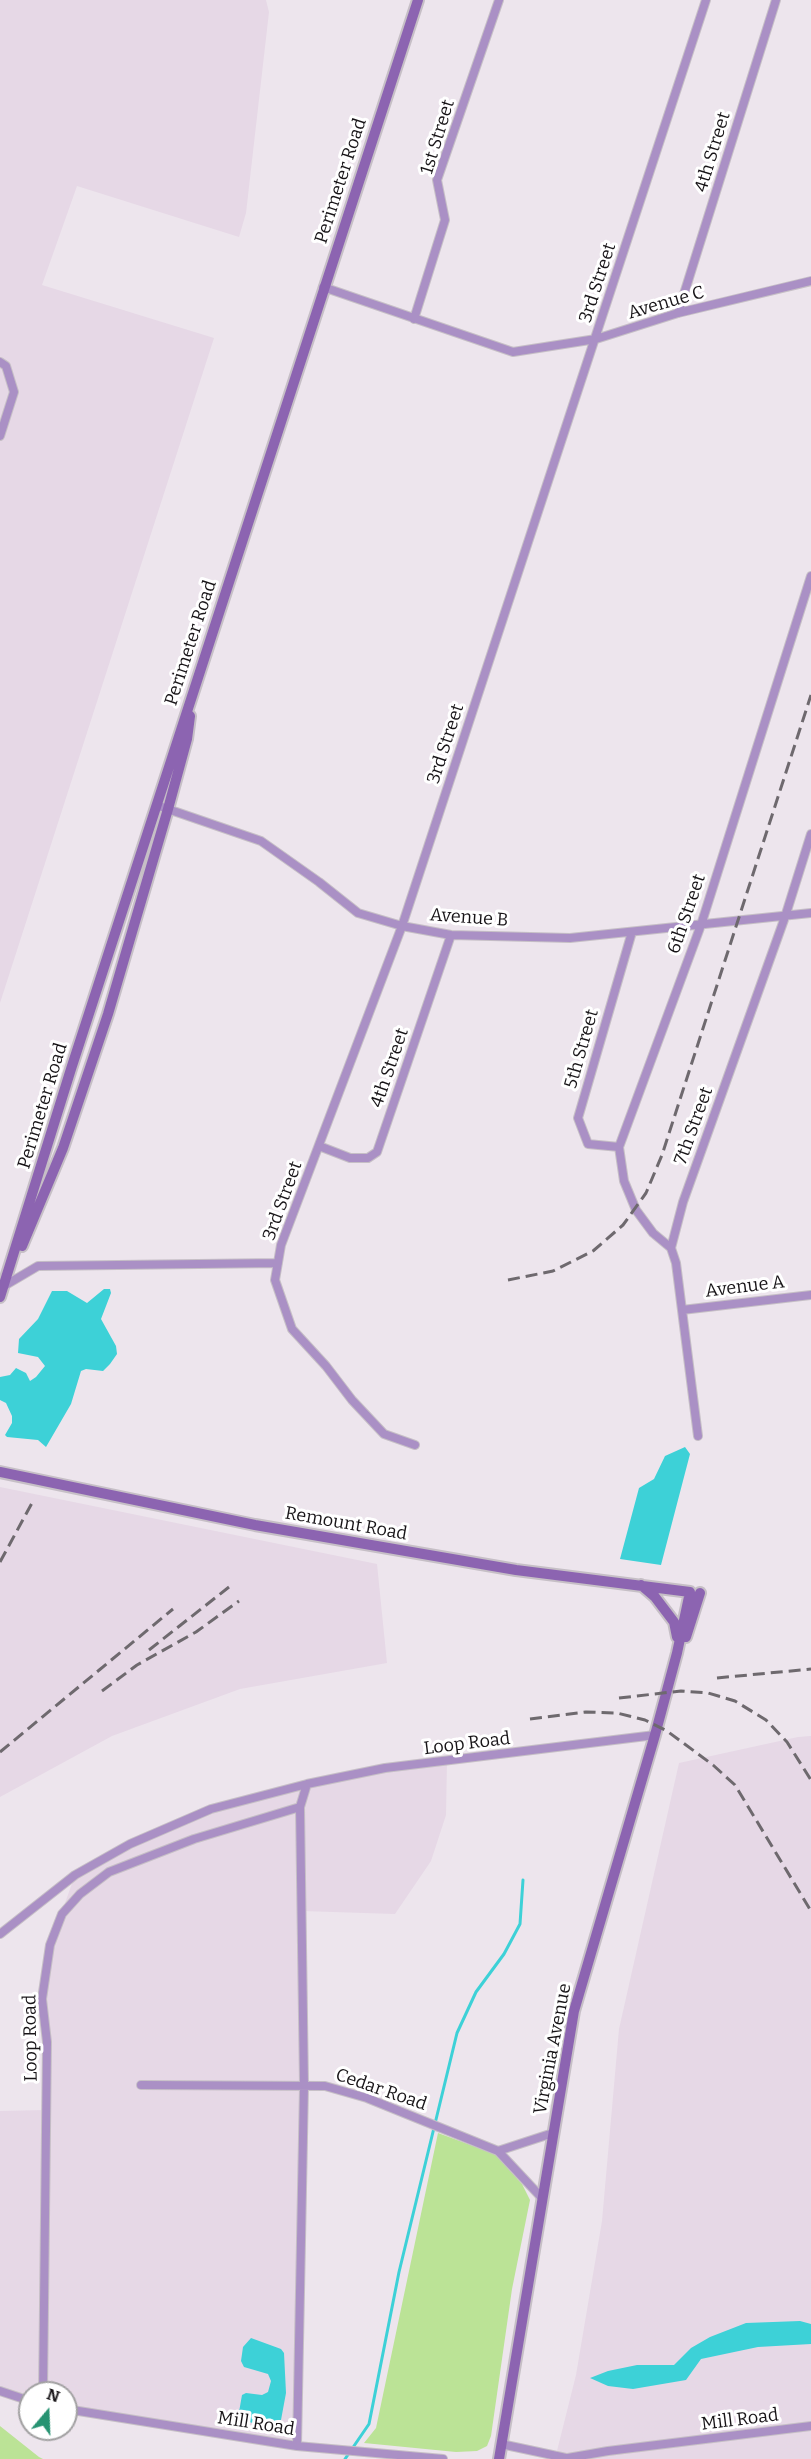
<!DOCTYPE html>
<html>
<head>
<meta charset="utf-8">
<style>
	body { margin:0 }
	#map { position:relative; width:811px; height:2459px; overflow:hidden; background:#ede5ed; font-family:Bitter,serif }
	canvas { display:block }
	.north { position:absolute; left:18px; top:2381px; width:60px; height:60px; box-sizing:border-box; background:#fff; border:2px solid #a2a1a2; border-radius:50%; rotate:19deg; font-size:16px; font-weight:700; line-height:24px; text-align:center; color:#171417 }
	.north::after { content:''; display:block; margin:auto; width:21px; height:27px; background:#279372; clip-path:polygon(50% 0,100% 100%,50% 72%,0 100%) }
</style>
</head>
<body>
<div id="map">
<canvas width="811" height="2459"></canvas>
<div class="north">N</div>
</div>
<script>
const context = document.querySelector('canvas').getContext('2d');
context.lineJoin = 'round';
function fillPath(path, color) { context.fillStyle = color; context.fill(path, 'evenodd'); }
const toPath = rows => new Path2D(rows.map(r => 'M' + r).join(''));
function trace(path, color, width, dash) { context.strokeStyle = color; context.lineWidth = width; context.lineCap = dash ? 'butt' : 'round'; context.setLineDash(dash || []); context.stroke(path); }
function label(font, color, halo, rows, align = 'center') {
  context.font = font + ' Bitter,serif'; context.lineWidth = 6; context.setLineDash([]); context.textBaseline = 'middle'; context.strokeStyle = halo; context.fillStyle = color; for (const [text, x, y, turn = 0] of rows) {
    context.save(); context.translate(x, y); context.rotate((+turn || 0) * Math.PI / 180); context.textAlign = isNaN(turn) ? turn : align; if (halo) context.strokeText(text, 0, 0); context.fillText(text, 0, 0); context.restore();
  }
}
fillPath(toPath([
	[0,0,266,0,269,12,246,213,239,237,77,186,42,285,214,338,0,1003],
	[0,1487,377,1564,387,1663,240,1689,112,1736,0,1797],
	[811,1736,811,2459,555,2459,576,2375,602,2221,619,2029,679,1763,798,1737],
	[447,1761,446,1815,431,1861,395,1914,302,1911,304,2086,297,2446,66,2409,66,2393,30,2393,30,2401,0,2391,0,2111,46,2110,42,1999,50,1945,75,1875,211,1809,307,1784]
]), '#e6d8e6');
fillPath(toPath([
	[438,2133,495,2154,522,2184,530,2200,512,2289,491,2436,487,2446,477,2451,456,2452,364,2443,376,2428],
	[0,2426,39,2457,43,2459,0,2459]
]), '#bbe396');
fillPath(toPath([
	[104,1289,110,1289,111,1293,101,1319,116,1346,117,1354,110,1364,103,1371,86,1369,81,1371,71,1404,46,1447,38,1440,7,1437,5,1435,12,1423,12,1416,6,1403,0,1400,0,1377,10,1375,16,1368,26,1373,30,1381,36,1377,45,1366,38,1357,18,1353,19,1339,38,1319,52,1291,67,1291,87,1303],
	[685,1447,690,1454,661,1565,620,1559,639,1488,654,1479,665,1456],
	[800,2321,811,2324,811,2344,758,2347,701,2359,686,2380,633,2389,608,2386,590,2378,608,2371,637,2365,674,2365,691,2348,710,2337,746,2323],
	[251,2338,281,2349,284,2353,286,2393,281,2420,276,2424,261,2426,244,2420,239,2412,242,2395,246,2393,262,2395,268,2392,271,2381,268,2374,244,2367,241,2361,243,2347]
]), '#3dd1d7');
trace(toPath([
	[345,2459,369,2424,399,2272,457,2033,476,1992,504,1954,520,1924,523,1880]
]), '#3dd1d7', 3);
const street = toPath([
	[323,287,513,352,596,339,678,313,811,281],
	[678,313,776,0],
	[414,319,445,220,437,180,499,0],
	[0,362,6,366,14,392,0,436],
	[156,805,261,841,319,882,358,913,402,926,451,935,570,938,811,913],
	[319,1146,350,1158,368,1158,377,1152,451,935],
	[619,1147,588,1144,578,1118,632,932],
	[671,1248,653,1233,636,1210,624,1181,619,1147,701,925,811,576],
	[4,1286,38,1266,278,1263],
	[682,1310,811,1295],
	[698,1436,676,1263,671,1248,683,1202,785,917,811,834],
	[415,1445,384,1434,352,1400,326,1366,292,1329,275,1280,281,1245,402,926,706,0],
	[0,1934,75,1875,130,1844,211,1809,307,1784],
	[141,2085,325,2086,367,2098,498,2151,541,2197],
	[498,2151,553,2133],
	[0,2391,30,2401],
	[43,2393,47,2042,42,1999,50,1945,62,1914,80,1894,109,1872,194,1839,300,1807,307,1784,385,1768,655,1735],
	[66,2409,297,2446,443,2459],
	[501,2444,566,2458],
	[297,2446,304,2086,300,1807],
	[562,2459,608,2451,811,2426]
]);
const secondary = toPath([
	[22,1246,63,1148,108,1014,168,809,187,739,190,716],
	[0,1297,71,1069,418,0],
	[0,1472,255,1525,516,1570,690,1592,677,1653,655,1735,574,2011,499,2459],
	[641,1585,655,1597,674,1622,677,1637],
	[686,1637,700,1593]
]);
trace(street, '#c6bfc6', 10);
trace(secondary, '#c6bfc6', 14);
trace(street, '#aa90c5', 8);
trace(secondary, '#8c64b1', 10);
trace(toPath([
	[508,1280,553,1271,593,1251,623,1225,646,1193,662,1155,811,695],
	[0,1562,32,1503],
	[149,1650,229,1587],
	[717,1678,811,1669],
	[102,1691,137,1665,196,1632,239,1601],
	[619,1698,681,1691,708,1693,735,1701,766,1720,787,1742,811,1780],
	[530,1719,586,1712,617,1713,645,1720,667,1731,713,1765,735,1785,811,1911],
	[0,1752,173,1609]
]), '#6e696e', 3, [12, 6]);
label('18px', '#171417', '#fff', [
	["1st Street",438,137,-73],
	["4th Street",713,152,-73],
	["Perimeter Road",341,181,-72],
	["3rd Street",598,283,-72],
	["Avenue C",666,303,-16],
	["Perimeter Road",191,643,-72],
	["3rd Street",446,744,-72],
	["6th Street",687,914,-71],
	["Avenue B",469,918,4],
	["5th Street",582,1049,-74],
	["4th Street",390,1068,-71],
	["Perimeter Road",43,1106,-73],
	["7th Street",694,1126,-70],
	["3rd Street",283,1201,-70],
	["Avenue A",745,1287,-7],
	["Remount Road",346,1524,10],
	["Loop Road",467,1744,-7],
	["Loop Road",31,2038,-91],
	["Virginia Avenue",553,2049,-79],
	["Cedar Road",381,2090,19],
	["Mill Road",740,2420,-7],
	["Mill Road",256,2424,9]
]);
</script>
</body>
</html>
